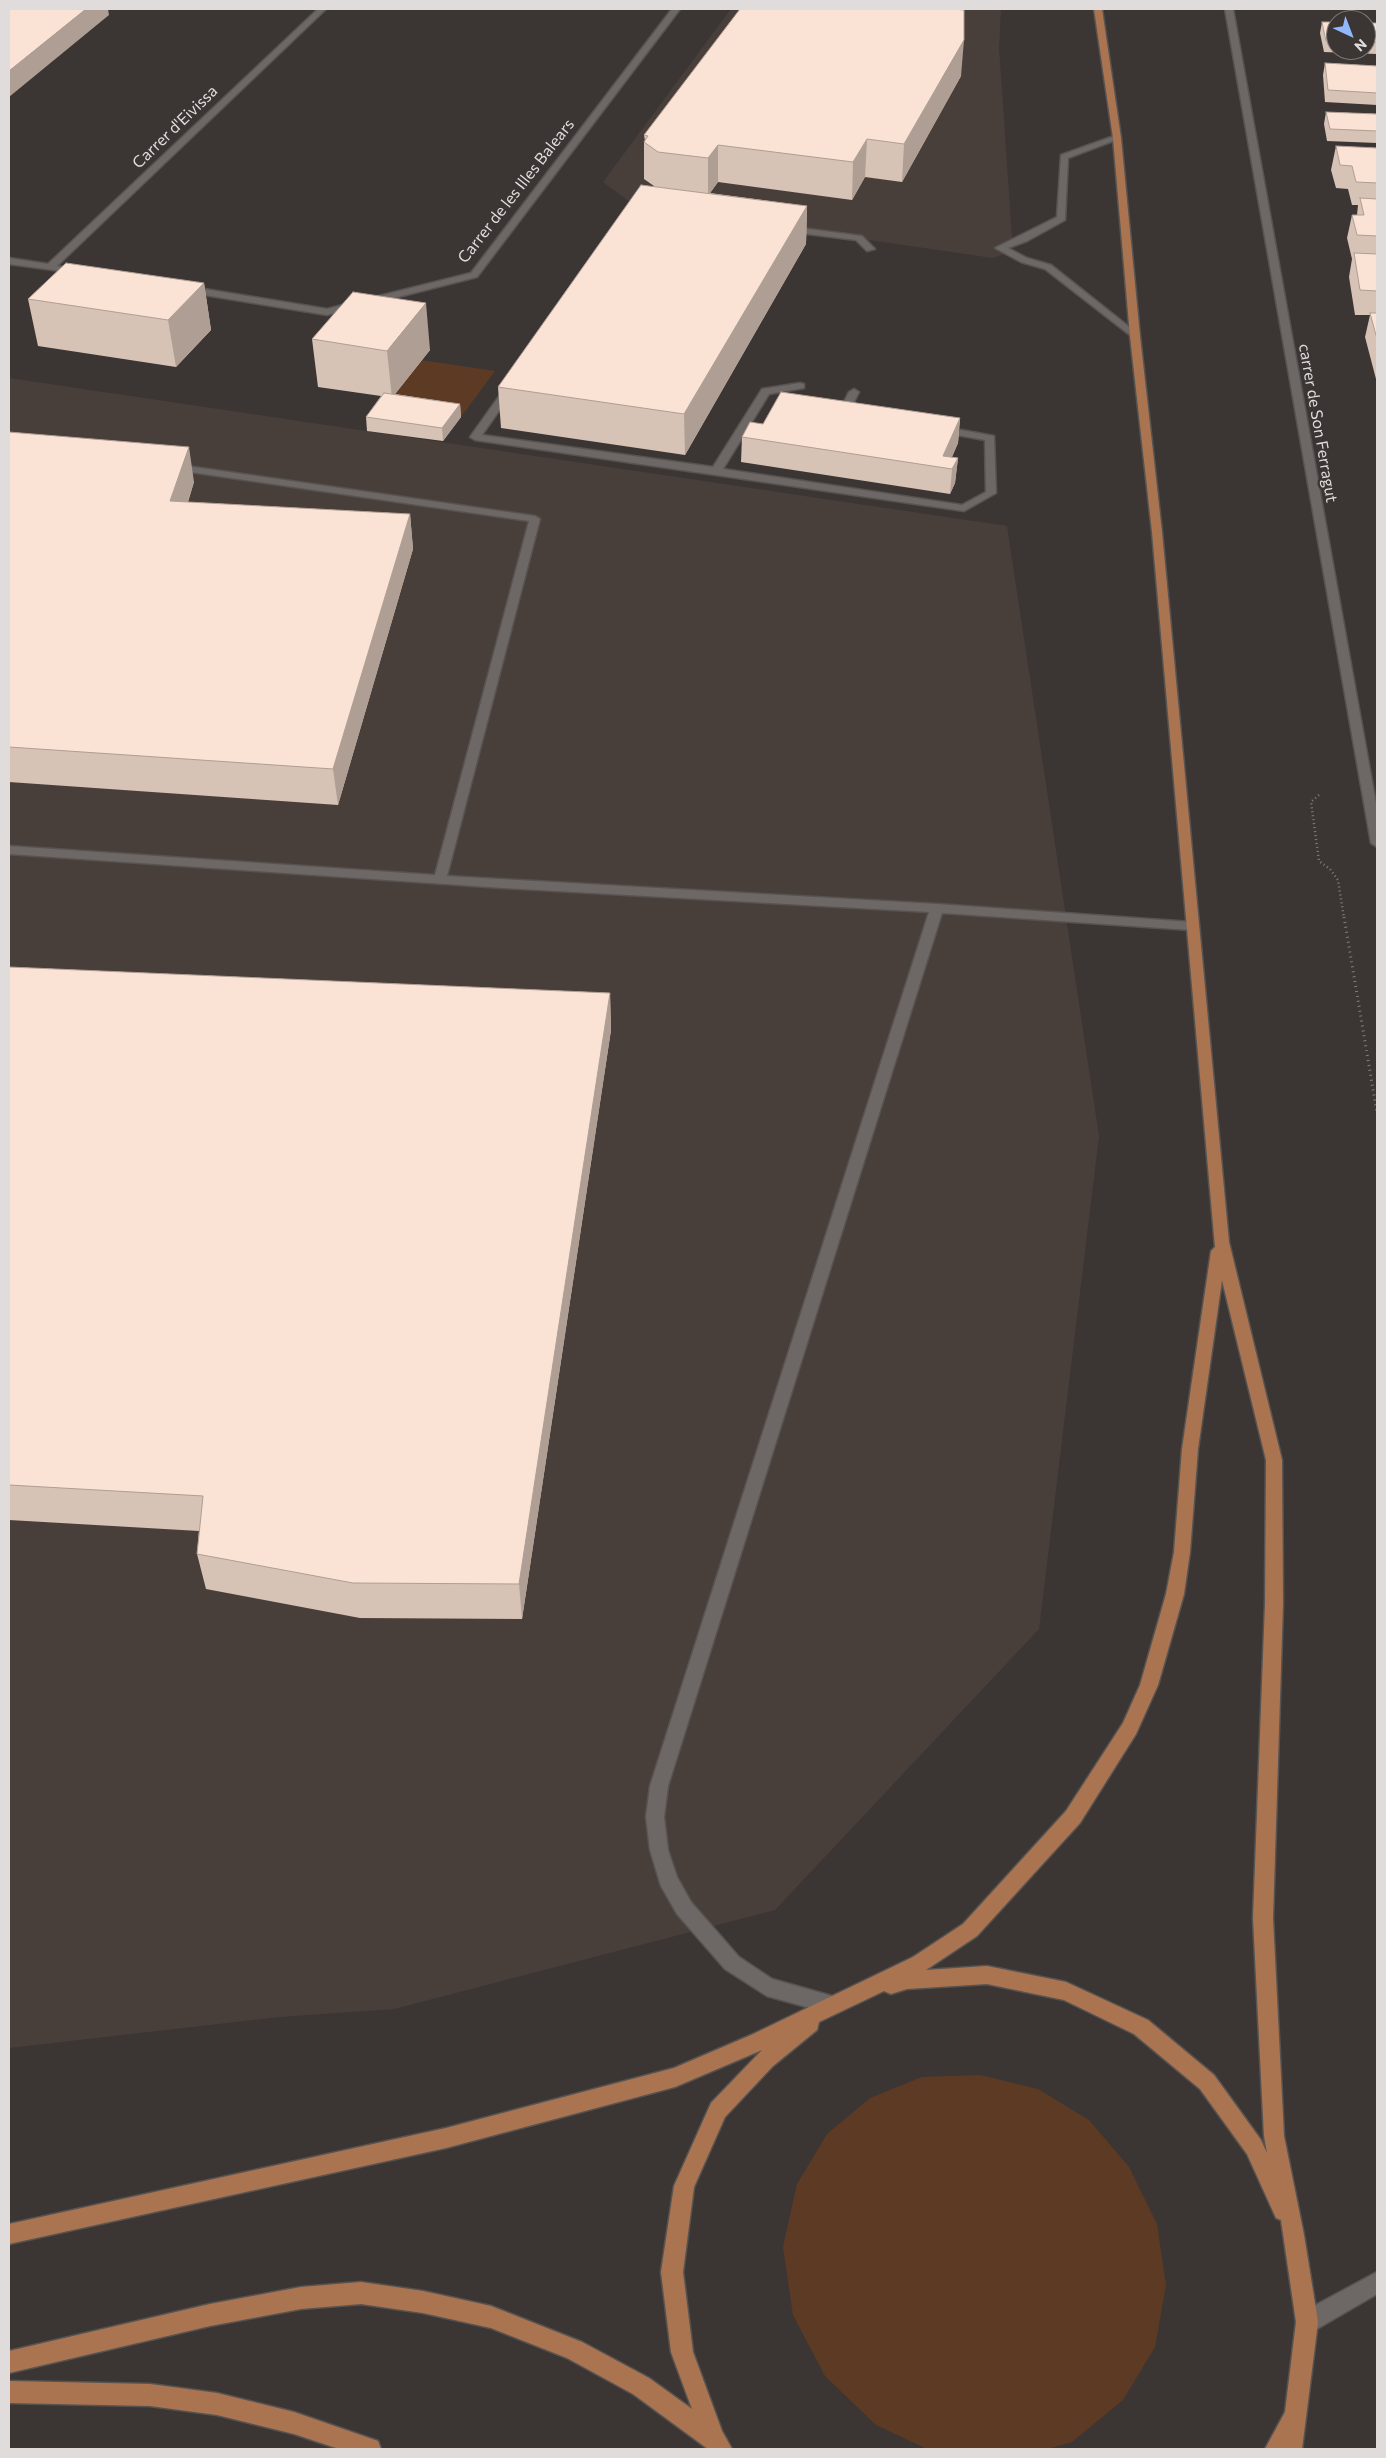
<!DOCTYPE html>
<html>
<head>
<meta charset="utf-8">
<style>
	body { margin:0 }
	#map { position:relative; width:1386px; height:2458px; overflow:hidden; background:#3b3634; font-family:Commissioner,sans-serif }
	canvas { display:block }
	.frame { position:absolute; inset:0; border:10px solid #dfdcdb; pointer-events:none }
	.north { position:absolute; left:1326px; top:10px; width:50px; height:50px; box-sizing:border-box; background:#3b3634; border:1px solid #7d7877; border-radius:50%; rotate:137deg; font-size:14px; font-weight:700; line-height:20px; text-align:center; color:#dfdcdb }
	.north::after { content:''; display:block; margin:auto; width:18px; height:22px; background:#91b8fd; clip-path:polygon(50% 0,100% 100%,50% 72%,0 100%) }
</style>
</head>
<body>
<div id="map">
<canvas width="1386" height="2458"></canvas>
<div class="frame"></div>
<div class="north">N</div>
</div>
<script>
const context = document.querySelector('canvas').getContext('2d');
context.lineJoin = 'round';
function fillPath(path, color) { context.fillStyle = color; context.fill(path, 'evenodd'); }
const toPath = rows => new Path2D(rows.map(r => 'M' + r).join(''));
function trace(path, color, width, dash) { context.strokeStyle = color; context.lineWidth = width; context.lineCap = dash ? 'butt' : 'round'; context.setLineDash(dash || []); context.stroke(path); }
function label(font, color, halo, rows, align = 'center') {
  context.font = font + ' Commissioner,sans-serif'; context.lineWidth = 5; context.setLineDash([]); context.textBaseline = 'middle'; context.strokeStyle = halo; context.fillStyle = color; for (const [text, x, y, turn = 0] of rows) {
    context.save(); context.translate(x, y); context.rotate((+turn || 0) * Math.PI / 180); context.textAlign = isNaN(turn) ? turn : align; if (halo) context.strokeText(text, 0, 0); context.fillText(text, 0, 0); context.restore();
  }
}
fillPath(toPath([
	[731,9,1001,9,999,48,1013,251,993,258,635,206,603,182],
	[9,378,1007,526,1099,1136,1039,1629,775,1910,394,2009,279,2017,9,2048]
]), '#493f3a');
fillPath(toPath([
	[421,360,495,371,461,417,385,406],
	[980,2075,1038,2089,1089,2120,1129,2167,1157,2224,1166,2285,1155,2347,1123,2400,1072,2442,1048,2449,927,2449,876,2425,825,2376,793,2315,783,2247,797,2184,827,2134,870,2098,922,2077]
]), '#5d3a24');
const minor = toPath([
	[318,9,326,9,57,266,83,270,83,274,9,264,9,258,48,264,318,9],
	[672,9,680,9,477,277,327,315,186,292,181,289,186,286,327,309,471,273,672,9],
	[1225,9,1233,9,1377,809,1377,847,1371,843,1225,9],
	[1114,136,1121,138,1068,158,1065,220,1027,241,1008,248,1027,258,1051,265,1138,334,1138,338,1135,339,1045,269,1021,262,995,248,1057,217,1061,155,1114,136],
	[786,226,862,236,875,249,867,251,856,240,783,231,783,227,786,226],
	[800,383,804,384,804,388,769,394,723,469,962,505,986,492,985,440,935,431,934,429,939,426,994,436,996,493,964,511,475,440,470,437,507,385,511,384,516,387,482,435,713,467,762,389,800,383],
	[854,389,859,392,850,410,858,414,853,417,840,414,839,412,849,392,854,389],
	[173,464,535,516,540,519,447,876,937,904,1191,922,1198,926,1191,930,942,913,668,1786,664,1817,668,1850,677,1877,691,1902,739,1957,772,1979,839,1998,842,2005,839,2012,832,2014,767,1996,725,1969,677,1914,661,1886,650,1850,646,1817,650,1786,929,912,503,888,9,854,9,846,435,875,529,521,169,469,168,467,173,464],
	[1377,2272,1377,2294,1315,2330,1307,2333,1299,2330,1296,2322,1299,2314,1377,2272]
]);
const major = toPath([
	[1094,9,1102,9,1121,138,1140,336,1162,532,1229,1242,1282,1460,1283,1604,1273,1918,1284,2136,1304,2235,1318,2322,1302,2449,1265,2449,1285,2412,1296,2322,1281,2220,1276,2218,1247,2154,1200,2089,1134,2034,1064,2000,987,1984,907,1989,891,1994,884,1991,819,2022,817,2030,773,2066,725,2117,694,2187,683,2272,693,2352,722,2431,732,2449,708,2449,633,2394,567,2358,491,2328,423,2313,361,2304,301,2309,210,2326,9,2373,9,2351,210,2304,301,2287,361,2282,423,2291,491,2306,582,2342,649,2378,692,2409,671,2352,661,2272,674,2186,711,2103,762,2050,675,2087,446,2148,9,2244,9,2224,446,2128,674,2068,751,2035,913,1957,963,1924,1066,1811,1123,1723,1140,1685,1166,1594,1174,1552,1182,1449,1211,1251,1215,1247,1152,532,1130,336,1113,138,1094,9],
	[1222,1280,1266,1460,1265,1604,1253,1918,1264,2136,1267,2153,1261,2140,1214,2075,1148,2020,1066,1982,987,1966,926,1970,977,1936,1080,1823,1136,1734,1158,1685,1184,1594,1190,1552,1198,1449,1222,1280],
	[9,2381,150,2384,217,2393,294,2412,378,2441,381,2449,339,2449,294,2434,217,2415,150,2406,9,2403,9,2381]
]);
trace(minor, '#575351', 3);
trace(major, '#575351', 3);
trace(toPath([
	[1319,795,1311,802,1319,861,1330,869,1338,880,1344,918]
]), '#837e7d', 2.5, [1, 3]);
trace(toPath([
	[1344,917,1377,1113]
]), '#837e7d', 3, [1, 4]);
fillPath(minor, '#6d6866');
fillPath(major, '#ab7450');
fillPath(toPath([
	[1313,9,1377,9,1377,10],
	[1322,22,1336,22,1336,50,1366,50,1366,23,1377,23,1377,54,1324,52,1320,33],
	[1325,63,1377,66,1377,105,1325,102,1323,75],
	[961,76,902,182,865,177,852,200,718,182,710,193,807,206,806,244,685,455,501,428,498,387,654,186,644,179,644,142,645,141,644,135],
	[1326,112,1377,114,1377,143,1327,141,1324,124],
	[1336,146,1377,148,1377,379,1376,379,1365,337,1370,315,1355,315,1349,277,1352,259,1347,238,1352,215,1357,215,1358,205,1352,205,1348,189,1336,188,1331,170],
	[204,283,211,330,176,367,38,346,28,299],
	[312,339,430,350,395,394,460,404,461,417,443,441,367,431,366,417,381,396,318,387],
	[960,418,958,443,952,457,958,458,955,483,950,494,741,462,742,437],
	[9,432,194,482,188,502,410,514,413,549,338,805,9,782],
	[9,967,610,993,611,1030,522,1619,360,1618,206,1589,197,1554,199,1531,9,1520]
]), '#d7c2b6');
fillPath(toPath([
	[86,9,108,9,109,15,9,97,9,71],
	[964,40,961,76,902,182,904,144],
	[867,139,865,177,852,200,853,162],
	[718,145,718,182,708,196,708,158],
	[807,206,806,244,685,455,684,414],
	[204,283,211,330,176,367,168,320],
	[426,303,430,350,392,398,387,351],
	[460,404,461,417,443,441,442,428],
	[960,418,958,443,947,468,943,456],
	[189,447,194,482,176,536,170,501],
	[958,458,955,483,950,494,952,469],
	[410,514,413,549,338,805,333,769],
	[610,993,611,1030,522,1619,519,1584]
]), '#af9e94');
const building = toPath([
	[9,9,86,9,9,71,9,9],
	[740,9,955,9,964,10,964,40,904,144,867,139,853,162,718,145,708,158,658,152,644,142,648,136,644,135,740,9],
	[1322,22,1336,22,1336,41,1326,41,1322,22],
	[1366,23,1377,23,1377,42,1366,42,1366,23],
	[1325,63,1377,66,1377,93,1328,90,1325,63],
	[1326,112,1377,114,1377,131,1330,129,1326,112],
	[1336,146,1377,148,1377,183,1356,182,1352,166,1340,165,1336,146],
	[641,185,807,206,684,414,498,387,641,185],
	[1360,198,1377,199,1377,236,1357,235,1352,215,1364,215,1360,198],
	[1354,253,1377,254,1377,291,1360,290,1354,253],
	[66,263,204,283,168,320,28,299,66,263],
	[353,292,426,303,387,351,312,339,353,292],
	[1370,313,1377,313,1377,339,1370,313],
	[781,392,960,418,943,456,958,458,952,469,742,437,750,422,763,424,781,392],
	[384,393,460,404,442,428,366,417,384,393],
	[9,432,189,447,170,501,410,514,333,769,9,747,9,432],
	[9,967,610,993,519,1584,353,1583,197,1554,203,1496,9,1485,9,967]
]);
fillPath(building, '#fae2d4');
trace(building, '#af9e94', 1);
label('16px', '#dfdcdb', '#3b3634', [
	["Carrer d'Eivissa",175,127,-44],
	["Carrer de les Illes Balears",516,191,-52],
	["carrer de Son Ferragut",1318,423,80]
]);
</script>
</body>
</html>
